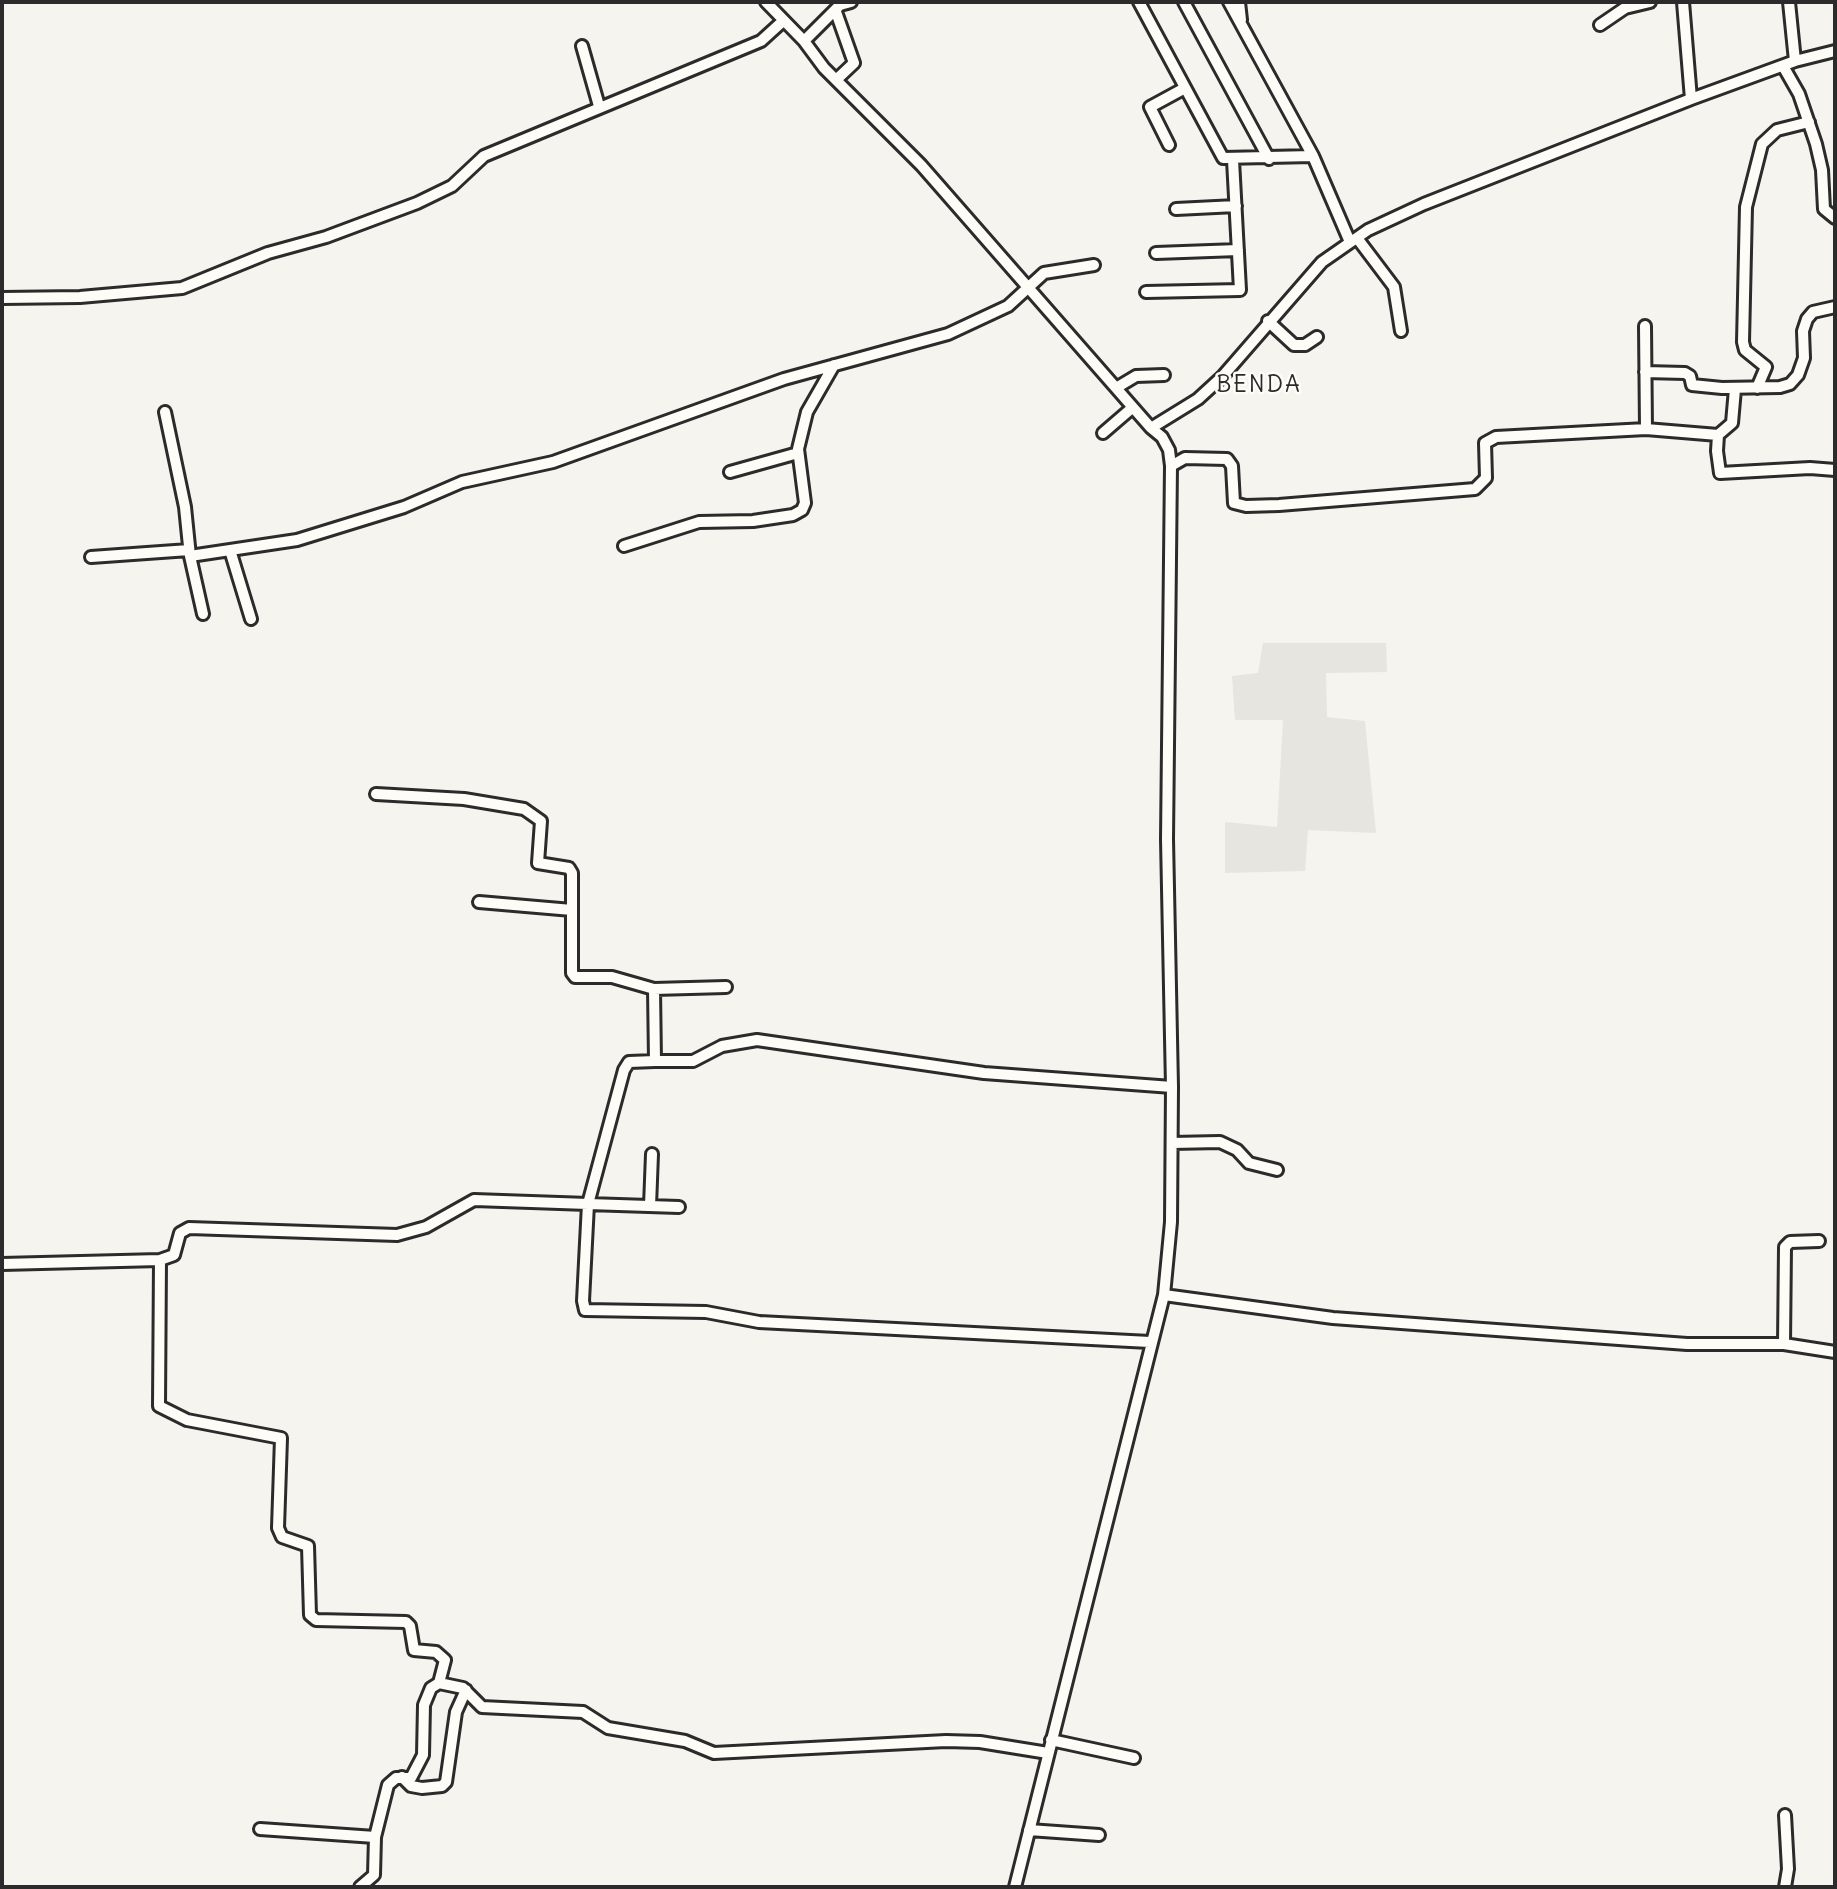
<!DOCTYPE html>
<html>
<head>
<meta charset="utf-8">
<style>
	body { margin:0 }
	#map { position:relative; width:1837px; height:1889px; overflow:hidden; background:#f5f4ef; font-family:Delius,sans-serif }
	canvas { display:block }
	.frame { position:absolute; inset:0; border:4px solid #2b2b2b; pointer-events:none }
</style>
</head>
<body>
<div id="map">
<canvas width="1837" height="1889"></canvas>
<div class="frame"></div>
</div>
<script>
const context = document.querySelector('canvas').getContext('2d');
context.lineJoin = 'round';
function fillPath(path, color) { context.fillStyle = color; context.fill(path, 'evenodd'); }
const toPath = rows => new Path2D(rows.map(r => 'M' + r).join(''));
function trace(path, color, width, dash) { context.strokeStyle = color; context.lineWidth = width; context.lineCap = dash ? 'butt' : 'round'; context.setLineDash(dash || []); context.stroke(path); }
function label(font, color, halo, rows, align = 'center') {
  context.font = font + ' Delius,sans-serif'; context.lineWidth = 5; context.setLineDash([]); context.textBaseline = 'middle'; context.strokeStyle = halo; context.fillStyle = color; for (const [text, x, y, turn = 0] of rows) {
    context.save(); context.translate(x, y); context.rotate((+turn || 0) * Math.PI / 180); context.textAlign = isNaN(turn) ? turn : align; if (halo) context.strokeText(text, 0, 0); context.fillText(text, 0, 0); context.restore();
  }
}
fillPath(toPath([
	[1263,643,1386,643,1387,672,1326,673,1327,717,1365,721,1376,833,1308,830,1305,871,1225,873,1225,822,1277,827,1283,720,1235,720,1232,676,1258,673]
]), '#e6e5e0');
const street = toPath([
	[766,2,804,41,824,68,921,165,1151,428],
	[1139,2,1223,158,1313,156],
	[1184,2,1269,159],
	[1229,2,1313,156,1350,242],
	[1239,2,1241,20],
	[1683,2,1691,99],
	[1789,2,1795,61],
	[836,12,854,63,836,80],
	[1600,25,1625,8,1650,2],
	[804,41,840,5,851,2],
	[582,46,599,106],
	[1783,66,1799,94,1816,144,1822,170,1824,209,1835,218],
	[1169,145,1150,107,1185,88],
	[1176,209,1236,206],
	[1357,238,1394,287,1401,331],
	[1156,253,1238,250],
	[1146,292,1240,290,1233,160],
	[2,298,80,297,182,288,268,253,326,237,417,203,452,186,484,156,761,41,783,21],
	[1268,321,1294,345,1305,345,1317,337],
	[1645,326,1646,429],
	[1645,372,1685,373,1690,376,1692,385,1722,388,1780,387,1790,384,1798,375,1804,358,1803,331,1807,319,1813,312,1835,307],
	[1116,388,1136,376,1164,375],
	[1757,388,1766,367,1745,350,1743,342,1746,207,1762,144,1777,130,1809,122],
	[1735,389,1732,423,1718,435,1717,451,1720,473,1810,468,1835,470],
	[165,412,185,507,190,556,297,540,404,507,462,482,553,462,784,379,948,334,1008,306,1044,273,1094,265],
	[1103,433,1132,408],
	[1171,466,1185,458,1227,459,1232,466,1234,503,1246,506,1279,505,1475,489,1486,478,1485,443,1496,437,1646,429,1718,435],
	[730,472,798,453],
	[624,546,699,522,753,521,793,515,802,510,805,503,798,449,807,412,834,365],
	[230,550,251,619],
	[190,556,203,614],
	[91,557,189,550],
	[376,794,464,799,524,809,541,821,538,863,569,868,572,873,572,973,575,977,612,977,654,989,655,1061,693,1061,722,1046,757,1040,984,1073,1172,1087],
	[479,902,572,910],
	[654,989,726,987],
	[655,1061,629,1062,624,1070,588,1204,679,1207],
	[1172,1143,1220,1142,1237,1150,1249,1163,1277,1170],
	[650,1206,652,1154],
	[160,1260,159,1406,187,1420,281,1438,278,1528,282,1537,308,1546,310,1615,316,1620,406,1622,410,1626,414,1650,436,1652,445,1660,439,1683],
	[2,1264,160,1260,174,1255,180,1233,189,1228,397,1235,426,1227,474,1200,588,1204,583,1301,585,1310,706,1312,759,1322,1150,1342],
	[1164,1295,1333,1318,1687,1344,1784,1344,1835,1352],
	[1784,1344,1785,1247,1790,1242,1819,1241],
	[1051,1740,1134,1758],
	[402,1777,411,1786,422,1788,442,1786,446,1782,456,1712,466,1690],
	[1785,1815,1788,1869,1785,1887],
	[260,1829,375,1837],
	[1029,1830,1099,1835],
	[360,1887,374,1875,375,1837,388,1785,396,1778,411,1778,423,1755,424,1705,431,1688,439,1683,463,1688,482,1707,583,1712,608,1728,685,1741,714,1753,946,1741,980,1742,1048,1753],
	[1015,1887,1164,1295,1171,1222,1172,1087,1167,839,1171,466,1169,450,1162,437,1151,428,1198,399,1222,377,1322,262,1368,230,1424,204,1691,99,1795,61,1835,51]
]);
trace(street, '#2b2b2b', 16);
trace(street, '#fdfcf7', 10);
context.letterSpacing = '2px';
label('23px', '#2b2b2b', '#fdfcf7', [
	["BENDA",1259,385]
]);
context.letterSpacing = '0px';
</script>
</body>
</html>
